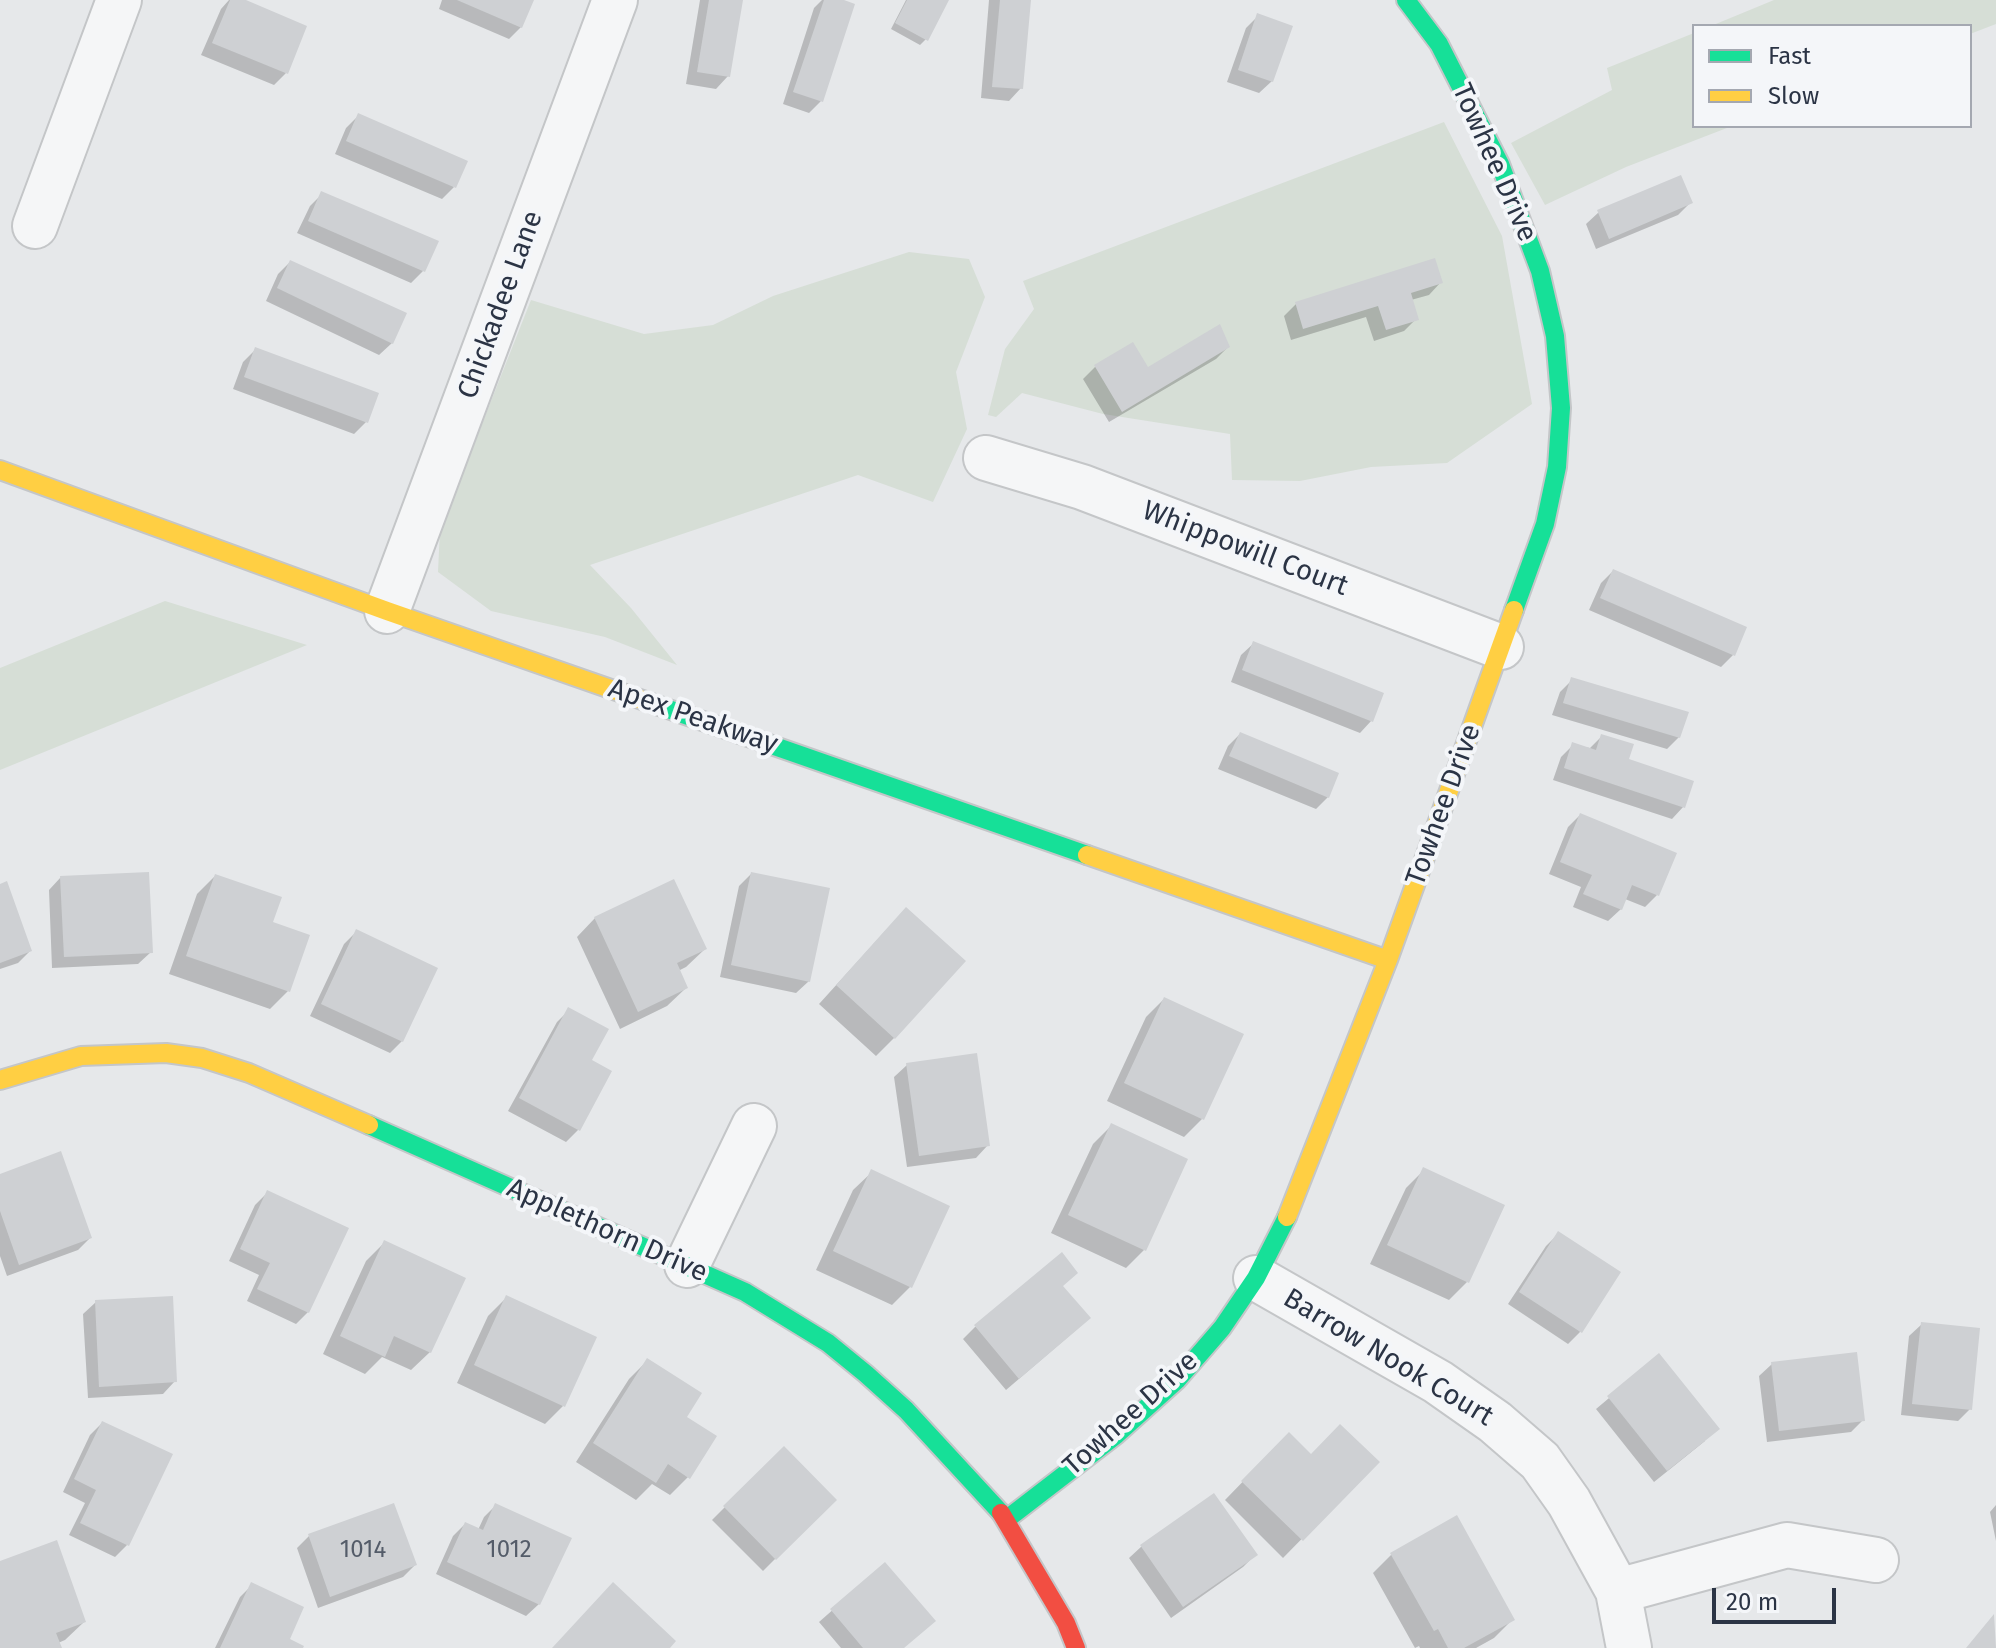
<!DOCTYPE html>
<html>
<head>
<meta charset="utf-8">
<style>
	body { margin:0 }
	#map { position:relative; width:1996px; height:1648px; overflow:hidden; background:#e6e8ea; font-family:"Fira Sans",sans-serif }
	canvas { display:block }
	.legend { position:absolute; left:1692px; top:24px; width:280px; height:104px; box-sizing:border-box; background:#f4f6f9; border:2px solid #a4a8b1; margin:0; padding:10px 14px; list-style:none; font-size:24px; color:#2b3445 }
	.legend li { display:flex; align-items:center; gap:16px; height:40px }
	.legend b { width:40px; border:2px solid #a4a8b1 }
	.scale { position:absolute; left:1712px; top:1588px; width:124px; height:36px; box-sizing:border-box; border:4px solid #2b3445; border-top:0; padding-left:10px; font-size:24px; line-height:28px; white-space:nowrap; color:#2b3445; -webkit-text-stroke:6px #f4f6f9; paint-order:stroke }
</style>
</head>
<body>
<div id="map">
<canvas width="1996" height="1648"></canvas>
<ul class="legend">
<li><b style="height:10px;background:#16e098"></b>Fast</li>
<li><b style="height:10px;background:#ffcf43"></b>Slow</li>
</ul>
<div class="scale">20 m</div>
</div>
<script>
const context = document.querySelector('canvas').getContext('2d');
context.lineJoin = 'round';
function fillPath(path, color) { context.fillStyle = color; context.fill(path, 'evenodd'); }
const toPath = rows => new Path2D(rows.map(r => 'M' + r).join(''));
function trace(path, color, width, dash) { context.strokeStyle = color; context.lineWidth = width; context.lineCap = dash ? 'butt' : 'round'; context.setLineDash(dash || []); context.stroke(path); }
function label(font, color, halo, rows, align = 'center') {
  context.font = font + ' "Fira Sans",sans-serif'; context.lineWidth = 8; context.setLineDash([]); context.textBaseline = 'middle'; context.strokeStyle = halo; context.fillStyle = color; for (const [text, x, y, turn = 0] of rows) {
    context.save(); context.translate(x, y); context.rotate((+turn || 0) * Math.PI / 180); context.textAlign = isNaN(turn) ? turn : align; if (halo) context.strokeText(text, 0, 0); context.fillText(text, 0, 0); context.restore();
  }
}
fillPath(toPath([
	[1774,0,1996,0,1996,24,1970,34,1970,26,1711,26],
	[1694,33,1694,126,1732,126,1626,167,1545,205,1511,143,1612,90,1607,68],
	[1444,122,1502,236,1532,404,1447,463,1371,467,1300,481,1232,480,1230,434,1103,414,1022,393,996,417,988,415,1005,349,1034,309,1023,281],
	[909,252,969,259,985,297,956,372,967,429,933,502,858,475,590,565,631,608,677,665,605,637,491,611,438,572,440,530,531,300,644,334,713,325,773,296],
	[165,601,307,645,0,770,0,668]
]), '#d6ded6');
fillPath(toPath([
	[229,0,241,0,286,73,274,85,201,55,221,9],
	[442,0,532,0,521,27,509,39,439,9],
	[700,0,741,0,728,76,716,89,686,84],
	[822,0,838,0,821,101,809,113,783,104,814,8],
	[906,0,947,0,926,39,920,45,891,29],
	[989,0,1029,0,1021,88,1009,101,981,98],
	[1258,16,1272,81,1259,93,1227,82,1246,28],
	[358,116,454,187,442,199,335,154,346,128],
	[322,194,436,242,423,271,411,283,297,233,310,206],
	[1691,202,1678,215,1596,249,1586,224,1599,212],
	[290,262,392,343,379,355,266,301,278,274],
	[1441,282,1429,295,1411,300,1416,319,1404,331,1374,341,1366,317,1291,340,1284,316,1296,304],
	[1228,347,1216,359,1109,422,1083,379,1095,367,1148,369],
	[255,350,366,422,354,434,233,389,243,362],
	[1613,571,1745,629,1733,655,1721,667,1589,610,1601,583],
	[1254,643,1372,720,1360,733,1231,682,1241,655],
	[1572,680,1679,737,1667,749,1552,715,1560,692],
	[1240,734,1328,797,1316,809,1218,769,1228,746],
	[1602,736,1626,761,1684,806,1672,819,1553,780,1561,757,1573,745,1590,748],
	[1580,815,1657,895,1645,907,1625,899,1621,909,1608,921,1573,907,1581,887,1549,874,1568,827],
	[751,874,809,981,796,993,720,977,739,886],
	[215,876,271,923,289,990,270,1009,169,974,197,894],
	[61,877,151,952,138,964,52,968,49,890],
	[0,886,30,951,18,963,0,969],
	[595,918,705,949,686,967,678,971,686,988,667,1006,620,1029,577,937],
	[888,928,894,1038,876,1056,819,1004],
	[356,932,402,1041,390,1053,310,1016,344,944],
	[1164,999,1202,1119,1184,1137,1107,1101,1146,1017],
	[569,1010,590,1061,578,1130,566,1142,508,1111,557,1022],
	[907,1065,988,1145,976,1158,907,1167,894,1077],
	[1111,1126,1144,1250,1126,1268,1051,1233,1093,1144],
	[1424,1170,1467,1282,1449,1300,1370,1264,1406,1188],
	[872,1172,910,1287,892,1305,816,1270,853,1190],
	[0,1176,90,1238,78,1250,7,1276,0,1256],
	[267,1193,308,1312,296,1324,247,1301,259,1275,229,1261,255,1205],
	[1558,1234,1580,1332,1568,1344,1508,1304,1546,1246],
	[385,1242,430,1352,411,1370,382,1357,365,1374,323,1354,366,1261],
	[1062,1287,1076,1330,1006,1390,963,1339,975,1327],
	[507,1297,563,1406,545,1424,457,1383,488,1316],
	[96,1302,175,1381,163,1394,88,1398,83,1314],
	[1922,1324,1970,1409,1958,1421,1901,1415,1909,1336],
	[1659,1356,1705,1441,1654,1482,1596,1409],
	[647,1361,685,1417,688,1477,670,1495,652,1484,636,1500,576,1462,629,1379],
	[1772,1364,1863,1420,1851,1432,1767,1442,1759,1376],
	[102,1423,127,1545,115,1557,69,1535,85,1503,63,1492,90,1435],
	[1289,1434,1311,1456,1377,1462,1283,1558,1225,1500],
	[784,1448,834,1500,763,1571,712,1520],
	[496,1505,539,1604,526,1616,436,1574,453,1536,465,1524,478,1530,484,1517],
	[1996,1505,1996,1541,1990,1512],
	[309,1536,415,1565,403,1577,318,1608,297,1548],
	[1142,1546,1255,1555,1243,1567,1171,1618,1129,1558],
	[1392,1554,1512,1620,1494,1638,1476,1648,1420,1648,1419,1646,1415,1648,1373,1573],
	[0,1563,84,1622,65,1640,58,1643,60,1648,0,1648],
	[885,1564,903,1648,841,1648,819,1622],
	[252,1585,287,1640,301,1648,215,1648,240,1597]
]), '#0003');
fillPath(toPath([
	[230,0,246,0,307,26,288,74,212,43],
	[457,0,534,0,522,28],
	[709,0,743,0,730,77,697,72],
	[824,0,844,0,855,4,823,102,793,92],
	[907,0,949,0,928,41,895,23],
	[1000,0,1031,0,1023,89,992,87],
	[1257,13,1293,26,1273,82,1238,70],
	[358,113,468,161,456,188,346,141],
	[1681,175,1693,203,1609,239,1597,210],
	[321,191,439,241,425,272,308,221],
	[1435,258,1443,283,1411,293,1419,320,1386,330,1378,306,1303,329,1295,302],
	[290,260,407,313,393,344,277,288],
	[1220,324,1230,347,1122,412,1094,365,1133,342,1148,367],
	[255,347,379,393,368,423,244,377],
	[1613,569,1747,627,1735,656,1600,598],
	[1253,641,1384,693,1373,722,1242,670],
	[1571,677,1689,712,1680,738,1563,703],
	[1240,732,1339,773,1329,798,1229,756],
	[1601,734,1634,744,1629,759,1694,781,1685,808,1564,768,1572,742,1596,750],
	[1580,813,1677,853,1659,896,1632,885,1622,910,1583,894,1592,875,1560,862],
	[149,872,153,953,64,957,60,876],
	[751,872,830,888,810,982,731,965],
	[215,874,282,897,273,922,310,935,290,992,186,956],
	[674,879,707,949,677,963,688,988,638,1012,594,917],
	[7,881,32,951,0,963,0,884],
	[906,907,966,961,895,1039,836,985],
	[356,929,438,968,403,1042,321,1004],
	[1164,997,1244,1034,1204,1120,1124,1083],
	[568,1007,609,1029,592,1060,612,1071,580,1131,519,1098],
	[977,1053,990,1146,919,1156,906,1063],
	[1111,1123,1188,1159,1146,1251,1068,1215],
	[61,1151,92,1238,19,1265,0,1211,0,1174],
	[1423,1167,1505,1205,1469,1283,1387,1245],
	[871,1169,950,1206,912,1288,833,1251],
	[267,1190,349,1228,309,1313,257,1289,270,1263,240,1249],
	[1558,1231,1621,1272,1582,1333,1519,1292],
	[384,1240,466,1278,431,1353,394,1336,385,1357,340,1336],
	[1062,1252,1078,1273,1063,1286,1091,1318,1019,1379,974,1325],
	[506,1295,597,1337,565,1407,474,1365],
	[173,1296,177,1382,99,1387,95,1300],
	[1921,1322,1980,1328,1972,1410,1912,1404],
	[1857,1352,1865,1421,1779,1431,1771,1362],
	[1659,1353,1720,1429,1667,1471,1607,1396],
	[647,1358,702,1393,687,1417,717,1436,690,1479,668,1464,656,1483,593,1443],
	[102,1421,173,1454,129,1546,80,1523,96,1490,74,1479],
	[1340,1424,1380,1462,1303,1541,1241,1481,1289,1432,1311,1454],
	[784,1446,837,1500,776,1560,723,1506],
	[1214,1493,1258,1555,1183,1607,1140,1545],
	[394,1503,417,1565,330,1597,308,1534],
	[495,1503,572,1538,540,1605,447,1562,465,1522,483,1530],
	[1457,1515,1515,1620,1464,1648,1448,1648,1438,1629,1434,1631,1390,1553],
	[57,1540,86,1622,56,1633,62,1648,0,1648,0,1561],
	[885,1562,936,1621,904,1648,863,1648,830,1609],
	[251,1582,304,1607,290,1639,304,1646,303,1648,220,1648],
	[613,1582,676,1641,670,1648,552,1648],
	[1994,1614,1996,1648,1966,1648]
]), '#ced0d3');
const street = toPath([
	[35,226,119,0],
	[986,458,1082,487,1501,647],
	[387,611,615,0],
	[687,1265,754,1126],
	[1256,1278,1438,1382,1495,1422,1540,1461,1569,1502,1618,1591,1629,1648],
	[1618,1591,1787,1545,1876,1560]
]);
const fast = toPath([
	[1406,0,1439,44,1500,164,1540,271,1555,336,1561,408,1557,467,1545,524,1514,610],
	[651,703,1087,855],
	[369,1125,745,1292,828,1343,866,1374,906,1410,1001,1513],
	[1007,1519,1116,1435,1177,1380,1222,1328,1256,1278,1287,1217]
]);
const slow = toPath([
	[0,470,387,611,651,703],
	[1087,855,1388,960],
	[0,1080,81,1056,166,1053,202,1058,249,1073,369,1125],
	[1287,1217,1388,960,1514,610]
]);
const jam = toPath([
	[1001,1513,1066,1623,1076,1648]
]);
trace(street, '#c4c6c8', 48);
trace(fast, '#c4c6c8', 22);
trace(slow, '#c4c6c8', 22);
trace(jam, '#c4c6c8', 22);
trace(street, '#f5f6f7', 44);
trace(fast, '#16e098', 18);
trace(slow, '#ffcf43', 18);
trace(jam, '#f24e42', 18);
label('24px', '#545c69', null, [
	["1014",363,1550],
	["1012",509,1550]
]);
label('28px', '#2b3445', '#f4f6f9', [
	["Towhee Drive",1494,163,66],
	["Chickadee Lane",501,305,-70],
	["Whippowill Court",1245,549,21],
	["Apex Peakway",693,717,19],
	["Towhee Drive",1444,805,-70],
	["Applethorn Drive",607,1231,24],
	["Barrow Nook Court",1388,1358,31],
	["Towhee Drive",1131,1414,-42]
]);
</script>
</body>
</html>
